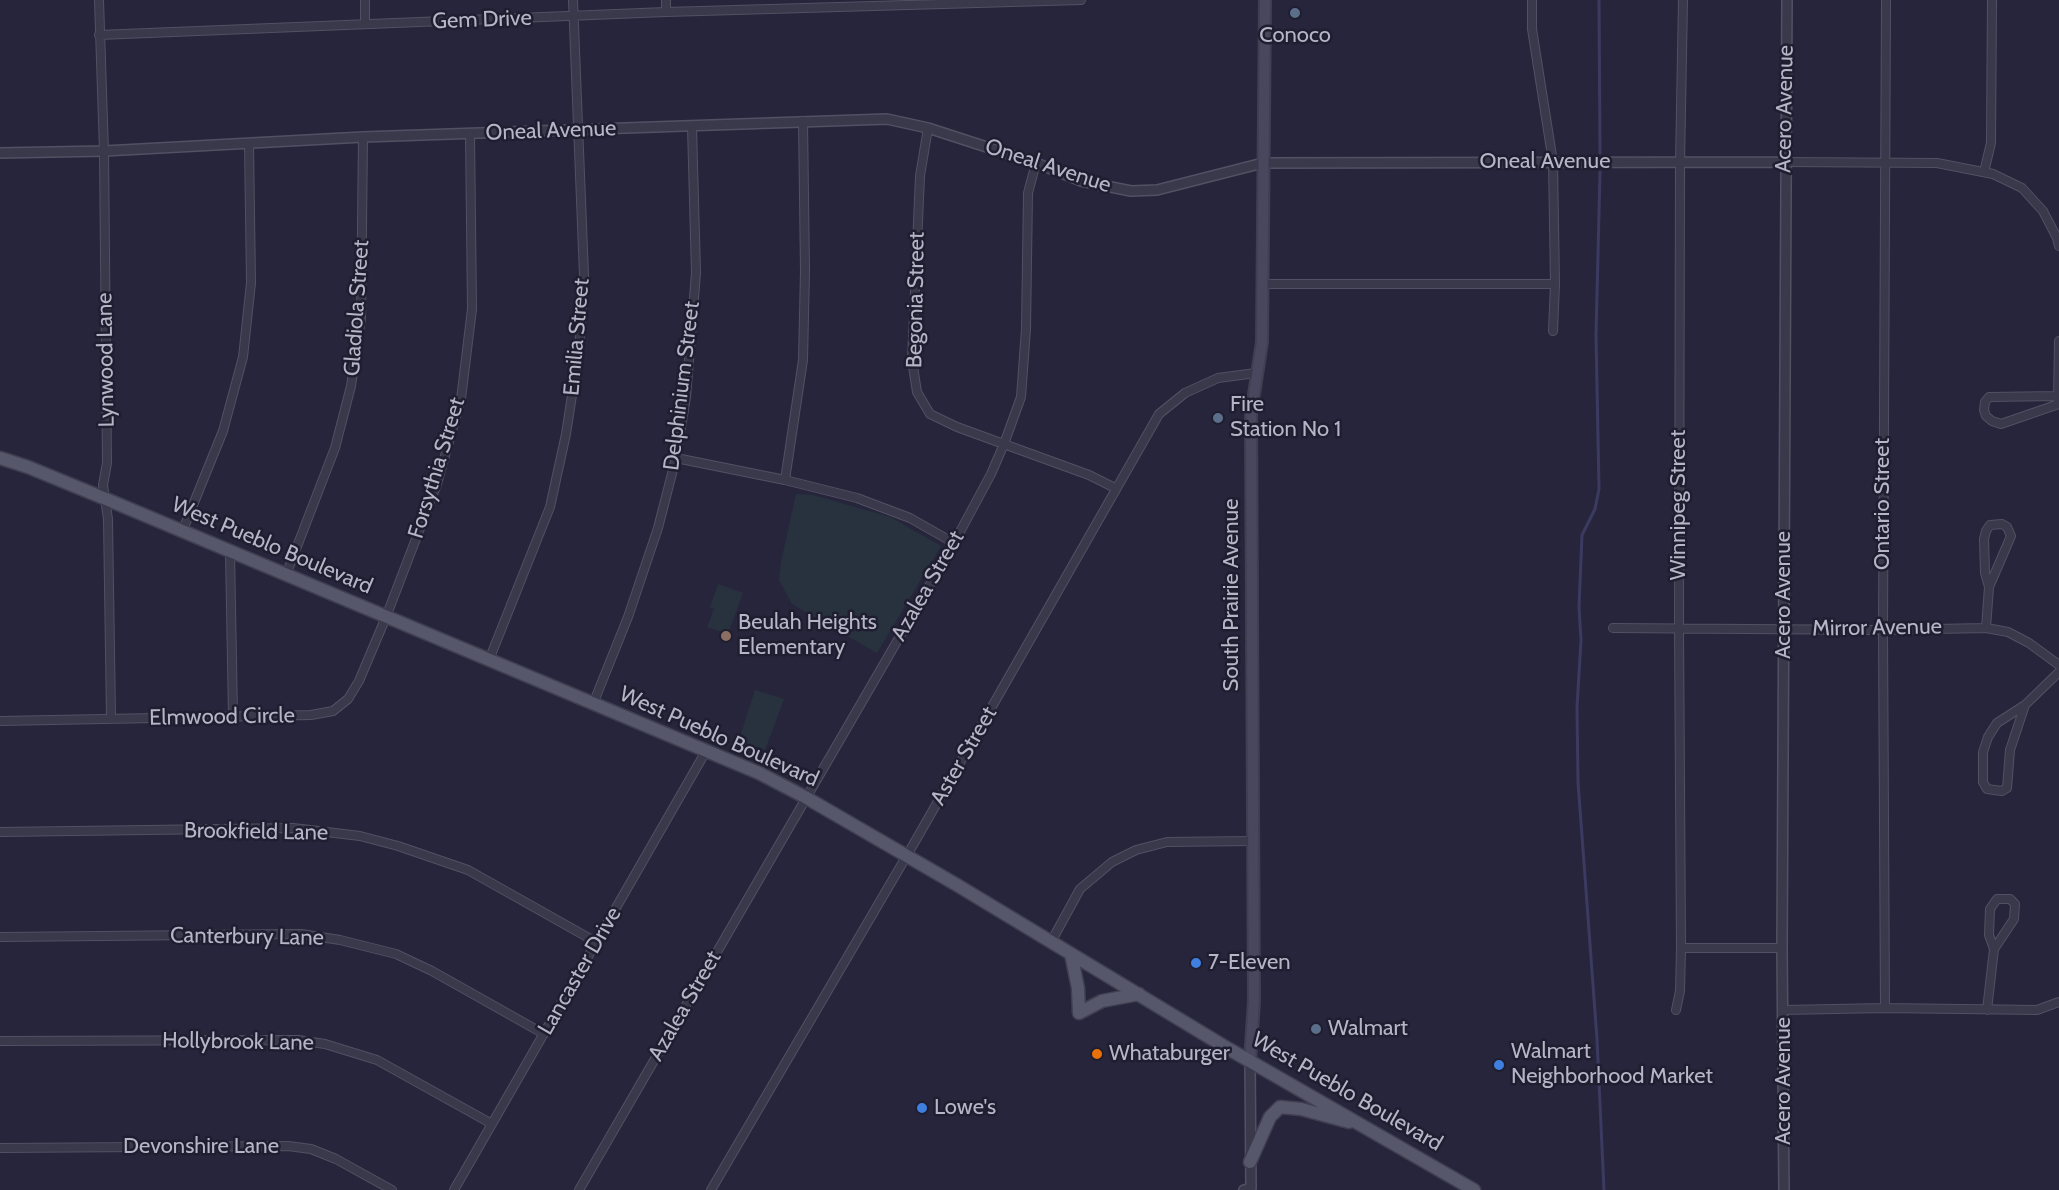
<!DOCTYPE html>
<html>
<head>
<meta charset="utf-8">
<style>
	body { margin:0 }
	canvas { display:block; background:#26253b }
</style>
</head>
<body>
<canvas width="2059" height="1190"></canvas>
<script>
const context = document.querySelector('canvas').getContext('2d');
context.lineJoin = 'round';
function fillPath(path, color) { context.fillStyle = color; context.fill(path, 'evenodd'); }
const toPath = rows => new Path2D(rows.map(r => 'M' + r).join(''));
function trace(path, color, width, dash) { context.strokeStyle = color; context.lineWidth = width; context.lineCap = dash ? 'butt' : 'round'; context.setLineDash(dash || []); context.stroke(path); }
function label(font, color, halo, rows, align = 'center') {
  context.font = font + ' Cabin,sans-serif'; context.lineWidth = 5; context.setLineDash([]); context.textBaseline = 'middle'; context.strokeStyle = halo; context.fillStyle = color; for (const [text, x, y, turn = 0] of rows) {
    context.save(); context.translate(x, y); context.rotate((+turn || 0) * Math.PI / 180); context.textAlign = isNaN(turn) ? turn : align; if (halo) context.strokeText(text, 0, 0); context.fillText(text, 0, 0); context.restore();
  }
}
fillPath(toPath([
	[796,494,813,495,890,517,941,546,877,653,792,604,779,580,781,562],
	[718,584,743,593,728,634,707,627,714,609,710,607],
	[755,690,784,699,765,750,739,740]
]), '#28323e');
trace(toPath([
	[1599,0,1600,153],
	[1600,172,1596,335,1599,489,1595,509,1582,535,1579,607,1581,640,1577,707,1578,782,1597,1039,1604,1190]
]), '#3b3a61', 3);
const minor = toPath([
	[99,0,104,151,107,463,103,485,108,519,111,718],
	[365,0,365,24],
	[666,0,666,12],
	[1532,0,1532,29,1553,162,1555,284,1553,331],
	[99,35,666,12,1081,0],
	[928,128,920,176,912,360,917,392,930,414,957,427,1089,475,1115,488],
	[1785,162,1937,163,1993,174,2022,188,2043,211,2057,238,2059,246],
	[1984,172,1991,143,1992,0],
	[1263,284,1555,284],
	[2058,396,1989,397,1985,402,1984,410,1986,416,1992,421,2001,424,2059,404],
	[2058,400,2059,341],
	[676,458,785,480,857,498,910,518,954,543],
	[785,480,803,360,805,271,803,121],
	[182,532,223,431,243,357,251,283,249,143],
	[230,552,233,716],
	[286,575,335,448,351,386,361,318,363,137],
	[1613,628,1883,630,1986,628,2008,632,2029,643,2059,665],
	[1986,628,1989,587,1985,573,1984,539,1986,531,1990,525,2002,524,2007,527,2011,536,1989,587],
	[489,660,550,507,566,434,579,350,584,275,573,0],
	[593,704,628,617,658,528,676,458,686,397,696,273,692,127],
	[2025,705,2010,750,2007,788,2002,791,1987,789,1983,782,1983,752,1988,737,1997,723,2025,705,2059,672],
	[0,721,311,715,333,711,348,699,359,681,386,617,437,484,461,399,472,309,470,134],
	[0,832,293,828,360,836,398,846,468,870,596,942],
	[0,937,301,934,340,940,396,954,432,971,544,1034],
	[1051,942,1080,889,1112,862,1136,850,1167,842,1252,841],
	[1681,948,1782,948],
	[1885,1008,1883,630,1886,0],
	[1676,1010,1680,991,1681,948,1679,628,1680,163,1683,0],
	[1783,1010,1885,1008,2037,1010,2059,1002],
	[1987,1010,1994,949,1989,935,1990,909,1997,899,2010,899,2015,904,2014,919,1994,949],
	[0,1041,298,1040,325,1044,377,1060,492,1124],
	[0,1148,288,1146,311,1149,336,1159,392,1190],
	[454,1190,706,751],
	[579,1190,954,543,991,474,1004,444,1021,397,1026,329,1028,193,1036,163],
	[711,1190,913,845,1159,414,1185,393,1218,378,1256,373]
]);
const tertiary = toPath([
	[0,153,104,151,363,137,887,119,928,128,1036,163,1081,181,1131,191,1157,190,1263,163,1785,162],
	[1244,1190,1251,1188,1250,1061],
	[1784,1190,1782,948,1787,0]
]);
const secondary = toPath([
	[1250,1061,1254,1001,1251,414,1262,342,1265,0]
]);
const primary = toPath([
	[0,458,28,467,106,499,759,773,805,797,957,885,1227,1048,1474,1190],
	[1071,954,1078,988,1079,1013,1102,1001,1139,994],
	[1250,1162,1270,1117,1280,1107,1301,1109,1349,1122]
]);
trace(minor, '#525163', 10);
trace(tertiary, '#525163', 12);
trace(secondary, '#403f51', 14);
trace(primary, '#403f51', 15);
trace(minor, '#39394b', 8);
trace(tertiary, '#39394b', 9);
trace(secondary, '#49475e', 10);
trace(primary, '#57576b', 12);
for (const [x, y, r, color] of [
	[1295,13,6,"#5c6f8a"],
	[1218,418,6,"#5c6f8a"],
	[726,636,6,"#8d6e63"],
	[1196,963,6,"#3f7fe0"],
	[1316,1029,6,"#5c6f8a"],
	[1097,1054,6,"#e8710a"],
	[1499,1065,6,"#3f7fe0"],
	[922,1108,6,"#3f7fe0"]
]) { const dot = new Path2D(); dot.arc(x, y, r, 0, 2 * Math.PI); context.fillStyle = color; context.fill(dot); trace(dot, '#1f1e30', 2); }
label('22px', '#b6b4c7', '#1f1e30', [
	["Gem Drive",482,20,-2],
	["Acero Avenue",1785,109,-89],
	["Oneal Avenue",551,131,-2],
	["Oneal Avenue",1545,162],
	["Oneal Avenue",1048,166,18],
	["Begonia Street",916,300,-89],
	["Gladiola Street",357,308,-86],
	["Emilia Street",577,337,-85],
	["Lynwood Lane",106,360,-91],
	["Delphinium Street",682,386,-83],
	["Forsythia Street",437,468,-73],
	["Ontario Street",1883,504,-90],
	["Winnipeg Street",1679,505,-90],
	["West Pueblo Boulevard",272,546,23],
	["Azalea Street",928,586,-60],
	["South Prairie Avenue",1232,595,-90],
	["Acero Avenue",1784,595,-90],
	["Mirror Avenue",1877,628,-1],
	["Elmwood Circle",222,717,-1],
	["West Pueblo Boulevard",719,737,24],
	["Aster Street",964,756,-60],
	["Brookfield Lane",256,832,1],
	["Canterbury Lane",247,937,1],
	["Lancaster Drive",580,971,-60],
	["Azalea Street",685,1006,-60],
	["Hollybrook Lane",238,1042,1],
	["Acero Avenue",1784,1081,-90],
	["West Pueblo Boulevard",1347,1092,30],
	["Devonshire Lane",201,1147]
]);
label('22px', '#b6b4c7', '#1f1e30', [
	["Conoco",1295,36,"center"],
	["Fire",1230,405],
	["Station No 1",1230,430],
	["Beulah Heights",738,623],
	["Elementary",738,648],
	["7-Eleven",1208,963],
	["Walmart",1328,1029],
	["Walmart",1511,1052],
	["Neighborhood Market",1511,1077],
	["Whataburger",1109,1054],
	["Lowe's",934,1108]
], 'left');
</script>
</body>
</html>
